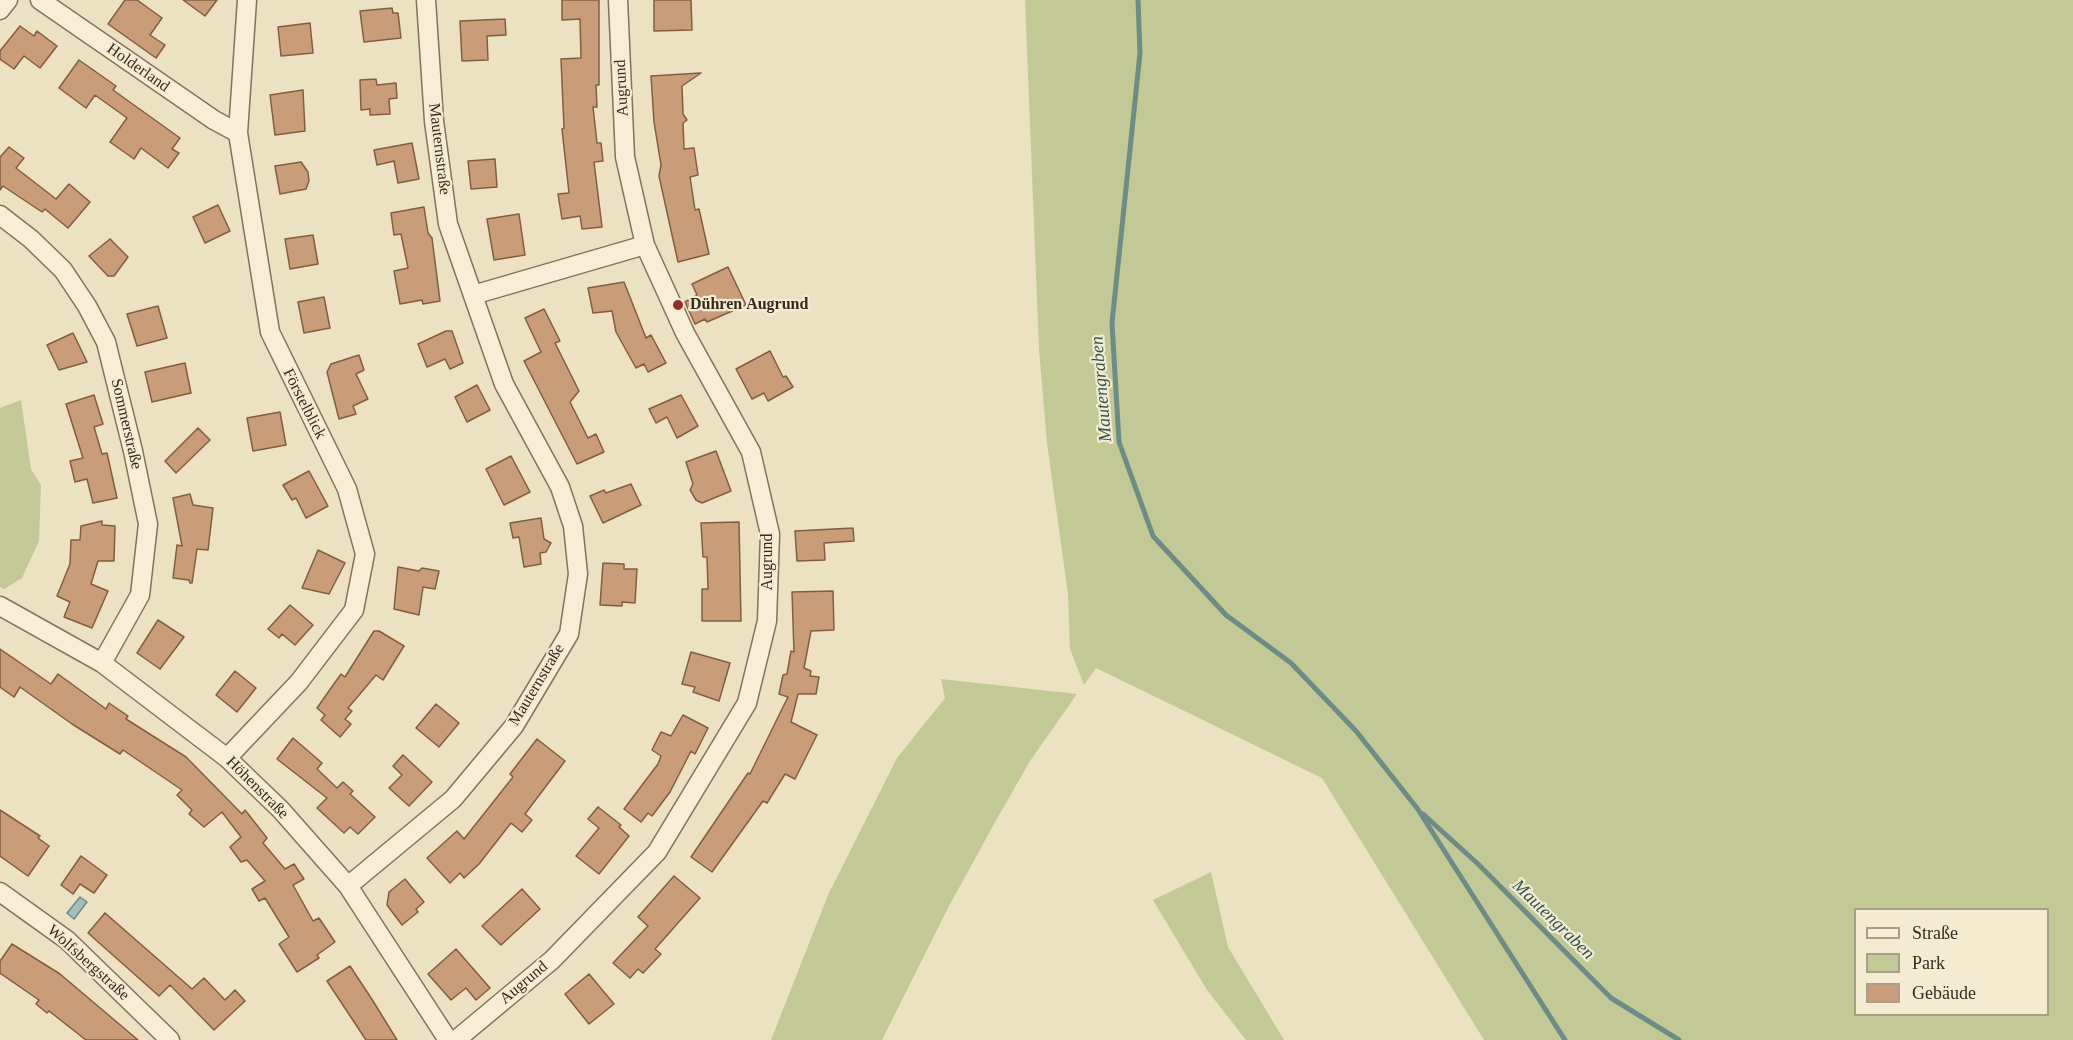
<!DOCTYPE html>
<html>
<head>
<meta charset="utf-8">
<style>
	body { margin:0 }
	#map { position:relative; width:2073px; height:1040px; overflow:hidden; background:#ece1c2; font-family:"Times New Roman",serif }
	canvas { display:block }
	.legend { position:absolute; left:1854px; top:908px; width:195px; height:108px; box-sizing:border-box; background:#f4ebd1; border:2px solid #a89e89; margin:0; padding:8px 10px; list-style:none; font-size:18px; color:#352a1e }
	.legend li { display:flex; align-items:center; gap:12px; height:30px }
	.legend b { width:30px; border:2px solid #a89e89 }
</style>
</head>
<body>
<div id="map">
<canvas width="2073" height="1040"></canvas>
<ul class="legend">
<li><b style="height:8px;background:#f7eed5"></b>Straße</li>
<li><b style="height:16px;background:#c2c997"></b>Park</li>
<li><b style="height:16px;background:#c99d79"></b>Gebäude</li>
</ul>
</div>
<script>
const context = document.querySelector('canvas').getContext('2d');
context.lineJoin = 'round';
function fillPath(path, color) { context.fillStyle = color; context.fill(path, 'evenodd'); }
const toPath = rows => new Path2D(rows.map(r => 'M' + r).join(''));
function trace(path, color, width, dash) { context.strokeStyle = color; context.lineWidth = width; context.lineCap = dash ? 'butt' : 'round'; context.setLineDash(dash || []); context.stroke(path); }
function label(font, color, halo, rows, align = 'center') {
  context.font = font + ' "Times New Roman",serif'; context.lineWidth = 4.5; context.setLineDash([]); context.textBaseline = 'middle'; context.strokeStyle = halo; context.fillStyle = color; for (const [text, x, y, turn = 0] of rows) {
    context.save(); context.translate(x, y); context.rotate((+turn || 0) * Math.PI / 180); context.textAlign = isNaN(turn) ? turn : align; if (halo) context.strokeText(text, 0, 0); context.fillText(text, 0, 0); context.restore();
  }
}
fillPath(toPath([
	[1025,0,2073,0,2073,1040,1484,1040,1322,778,1096,668,1084,685,1070,649,1068,594,1047,443,1039,349],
	[1856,910,2048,910,2048,1014,1856,1014],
	[21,400,31,469,41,485,39,541,22,578,4,589,0,587,0,408],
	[941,679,1077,694,1030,761,994,824,948,908,882,1040,771,1040,828,895,897,758,945,698],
	[1211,872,1228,947,1284,1040,1246,1040,1207,990,1153,900]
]), '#c2c997');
const water = toPath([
	[80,897,87,902,74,919,67,913,80,897]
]);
fillPath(water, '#a4bfb8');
trace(water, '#6c8c85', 1.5);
trace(toPath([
	[1138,0,1140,53,1112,323,1119,442,1153,536,1226,615,1291,663,1356,731,1417,808,1565,1040],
	[1423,814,1478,864,1611,998,1679,1040]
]), '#6c8c85', 5);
const building = toPath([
	[125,0,137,0,162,18,150,35,165,45,156,58,108,24,125,0],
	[183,0,217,0,205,16,183,0],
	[562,0,599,0,599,85,596,85,597,107,593,107,597,143,601,143,603,161,594,162,602,227,582,229,580,216,562,219,558,194,569,193,562,129,564,128,561,59,581,58,580,19,562,20,562,0],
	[654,0,691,0,692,30,654,31,654,0],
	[392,8,393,13,398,13,401,38,364,42,360,11,392,8],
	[505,19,506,35,487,36,488,60,462,61,460,21,505,19],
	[310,23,313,53,281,56,278,27,310,23],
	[20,26,34,36,37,31,57,46,40,68,24,56,14,69,0,59,0,51,20,26],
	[79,60,116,86,113,90,180,138,172,149,179,153,168,168,141,148,134,159,110,142,127,118,95,95,86,108,59,88,79,60],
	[701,73,682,86,683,114,687,120,683,123,684,149,694,148,698,175,690,177,695,210,699,209,709,254,678,262,659,176,661,165,654,122,651,76,701,73],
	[376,79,377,85,396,83,397,98,389,99,390,114,370,115,370,109,361,110,360,80,376,79],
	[303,90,305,131,275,135,270,95,303,90],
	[412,143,419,179,398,183,394,161,377,165,374,150,412,143],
	[9,147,24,158,16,168,56,199,69,184,90,202,68,228,45,209,42,212,3,186,0,190,0,157,9,147],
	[495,159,497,187,471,189,468,161,495,159],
	[301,162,308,172,309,181,306,189,280,194,275,166,301,162],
	[218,205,230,231,205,243,193,217,218,205],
	[424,207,428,233,432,238,440,301,423,304,422,300,400,304,394,271,408,268,401,234,394,235,391,213,424,207],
	[519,214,525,255,494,260,487,219,519,214],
	[313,235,318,264,290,269,285,239,313,235],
	[110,239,128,257,114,276,108,276,89,256,110,239],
	[728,267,746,305,707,322,705,319,695,324,685,302,697,295,692,284,728,267],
	[624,282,646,338,651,335,666,363,648,372,644,364,636,368,616,332,612,311,593,313,588,288,624,282],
	[324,297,330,328,304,333,298,302,324,297],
	[158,306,167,338,137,346,127,314,158,306],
	[544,309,560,341,555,343,579,391,570,402,588,438,596,434,604,452,577,464,524,361,541,352,525,318,544,309],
	[446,331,452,331,463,363,450,369,445,359,427,367,418,344,446,331],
	[73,333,87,362,59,370,47,345,73,333],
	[770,351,783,377,786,376,793,387,768,401,764,393,752,399,736,369,770,351],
	[359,355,364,370,356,374,368,399,353,406,356,414,339,419,327,372,331,364,359,355],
	[185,363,191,393,152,402,145,372,185,363],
	[477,385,490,410,467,422,455,397,477,385],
	[94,395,103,424,94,427,102,454,107,453,117,498,93,503,87,479,75,482,70,461,83,458,66,404,94,395],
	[681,395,698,426,677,438,667,417,656,423,649,409,681,395],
	[280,412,286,445,253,451,247,418,280,412],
	[198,428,210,440,176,473,165,461,198,428],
	[716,451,731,491,702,503,696,500,690,490,693,484,686,462,716,451],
	[511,456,530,492,504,505,486,469,511,456],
	[309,471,328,506,306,518,296,498,292,500,283,485,309,471],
	[631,484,641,505,603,523,590,496,604,490,606,493,631,484],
	[190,494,193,505,213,508,208,550,197,549,192,583,190,583,189,580,173,578,177,545,182,546,173,498,190,494],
	[541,518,544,539,551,543,546,552,540,553,541,564,524,567,519,537,513,538,510,523,541,518],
	[102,521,102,525,115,526,114,561,98,561,91,584,108,591,92,628,64,617,70,602,57,596,70,564,71,540,80,540,81,526,102,521],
	[739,522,741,621,702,621,702,589,708,589,707,557,703,557,701,523,739,522],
	[853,528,854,541,824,543,825,560,797,561,795,531,853,528],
	[318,550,345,563,329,594,302,588,318,550],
	[603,563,624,564,624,569,637,569,635,603,622,602,622,606,600,605,603,563],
	[398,567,419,571,422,568,439,571,435,589,423,587,419,615,394,609,398,567],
	[833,591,834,630,811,631,804,668,811,671,810,676,819,677,816,694,798,694,791,722,817,735,795,779,785,774,767,803,763,801,712,872,691,857,748,773,750,774,788,697,779,694,783,675,787,674,791,651,794,652,792,592,833,591],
	[290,605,313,625,295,645,282,634,279,638,268,629,290,605],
	[158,620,184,637,160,669,137,653,158,620],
	[374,631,379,631,404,646,383,680,376,675,348,708,352,711,345,719,351,724,340,737,321,720,325,715,317,708,341,674,345,677,374,631],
	[0,649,51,684,58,674,106,709,109,703,128,716,126,719,186,757,242,814,245,810,267,838,263,843,285,869,294,864,304,879,293,885,313,921,319,918,335,942,317,955,319,958,297,972,279,944,289,937,265,898,259,901,252,889,265,881,247,860,241,862,230,847,241,837,222,812,204,827,189,814,192,810,177,795,182,790,123,750,120,754,72,724,20,687,14,697,0,687,0,649],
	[691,652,730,663,719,701,693,692,695,687,682,684,691,652],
	[235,671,256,688,237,712,216,695,235,671],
	[436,704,459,723,439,747,416,728,436,704],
	[683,715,708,728,695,754,691,751,670,792,652,816,648,813,641,822,624,809,658,764,661,756,652,750,661,732,671,736,683,715],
	[293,738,322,763,317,769,337,788,343,782,353,791,350,794,375,817,358,834,350,827,344,833,317,808,327,798,277,759,293,738],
	[537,739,565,761,525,814,532,820,522,832,511,823,479,864,464,878,460,873,450,883,427,858,457,831,464,839,513,777,510,774,537,739],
	[403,755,432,782,409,806,389,788,402,775,393,766,403,755],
	[598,807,621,825,619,827,629,836,599,874,576,856,599,828,588,819,598,807],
	[0,810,40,836,38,838,49,846,28,876,0,856,0,810],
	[81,856,107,875,94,893,80,884,73,894,61,885,81,856],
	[674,876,700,898,655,949,661,954,643,973,638,969,630,978,613,963,648,926,638,917,674,876],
	[405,879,424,902,416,909,418,912,402,925,387,905,389,892,405,879],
	[522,889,540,909,501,945,482,926,522,889],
	[105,913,192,989,204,978,225,1000,235,990,245,1001,214,1030,170,985,159,996,88,933,105,913],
	[12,944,60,974,138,1040,86,1040,49,1011,47,1013,36,1004,39,1000,0,973,0,961,12,944],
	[456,949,490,988,476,1000,466,988,451,1000,428,974,456,949],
	[350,966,373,1001,397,1040,366,1040,327,981,350,966],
	[589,974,614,1004,589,1024,565,994,589,974]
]);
fillPath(building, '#c99d79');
trace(building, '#835d41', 1.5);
const minor = toPath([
	[40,0,214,120,238,133],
	[0,10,8,0],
	[0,215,31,239,63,270,87,306,106,342,133,451,148,524,140,595,102,663],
	[473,295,645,245],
	[0,606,102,663,227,758,281,810,348,886,448,1040],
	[227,758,299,682,354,610,365,554,347,489,270,332,238,133,247,0],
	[348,886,453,799,514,726,569,634,578,574,573,526,560,487,504,384,448,224,434,121,426,0],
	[0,892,67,940,170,1040],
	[456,1040,552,960,657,852,747,703,767,621,770,534,751,452,685,333,645,245,625,157,618,0]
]);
trace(minor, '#85725a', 21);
trace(minor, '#f7eed5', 18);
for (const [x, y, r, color] of [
	[678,305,6,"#922f2d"]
]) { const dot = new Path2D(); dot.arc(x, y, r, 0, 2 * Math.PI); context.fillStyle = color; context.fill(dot); trace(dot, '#f4ebd1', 2); }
label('16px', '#352a1e', '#f4ebd1', [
	["Holderland",138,68,35],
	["Augrund",622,88,-93],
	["Mauternstraße",439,149,83],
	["Förstelblick",304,404,63],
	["Sommerstraße",126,424,77],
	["Augrund",768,562,-90],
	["Mauternstraße",537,685,-59],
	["Höhenstraße",257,788,45],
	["Wolfsbergstraße",88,963,42],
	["Augrund",524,983,-40]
]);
label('bold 16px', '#352a1e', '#f4ebd1', [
	["Dühren Augrund",690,305]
], 'left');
label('italic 18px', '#2d5553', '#f4ebd1', [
	["Mautengraben",1102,389,-95],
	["Mautengraben",1553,920,44]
]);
</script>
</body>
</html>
